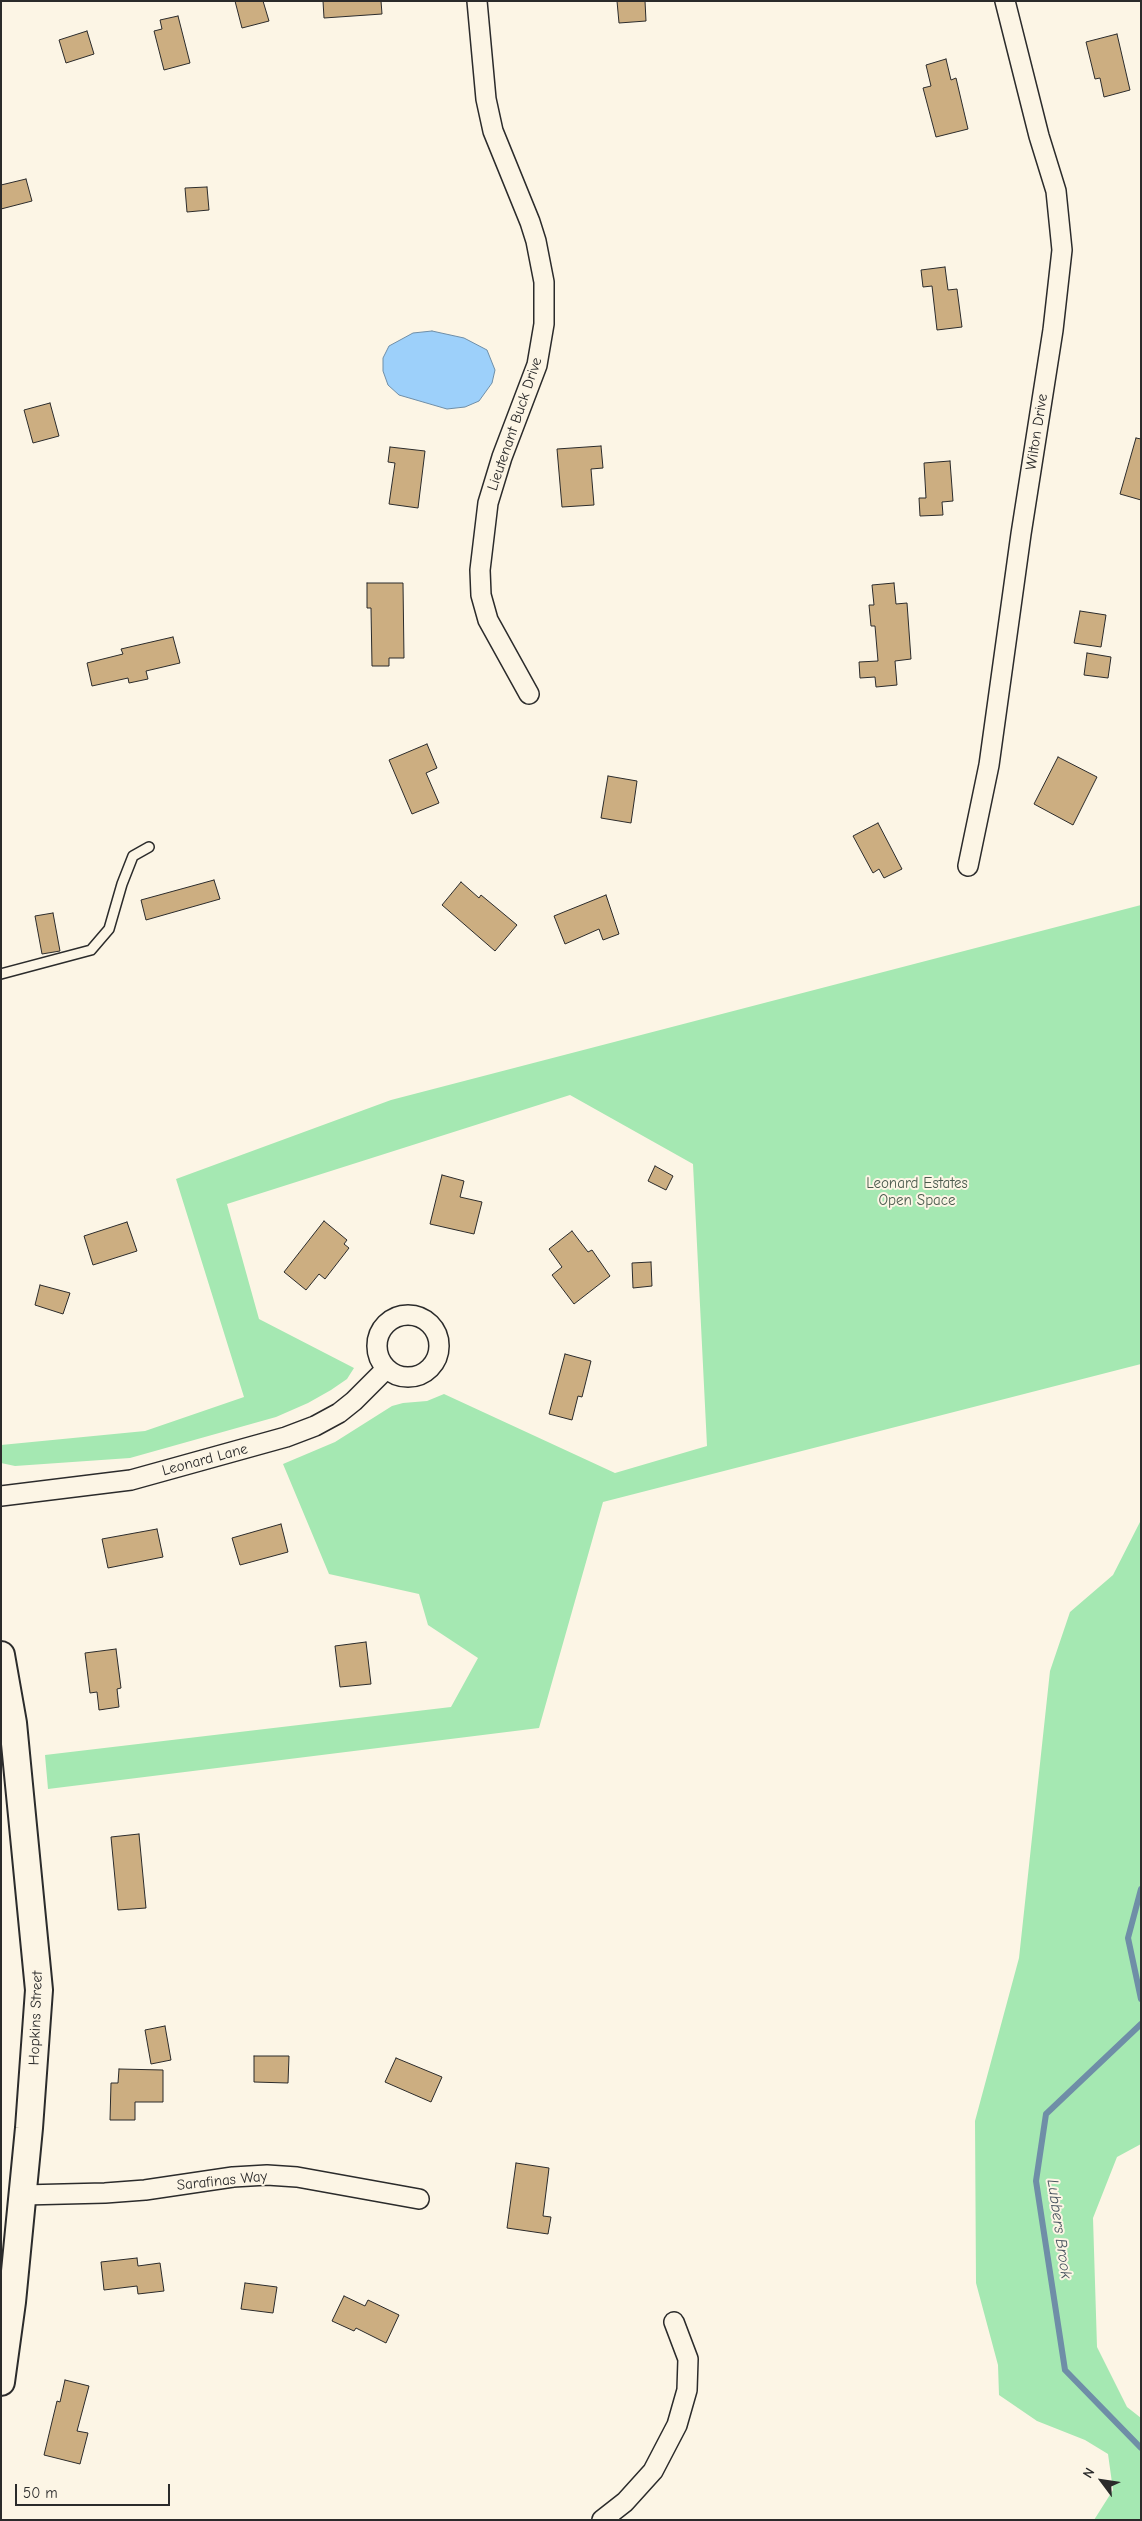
<!DOCTYPE html>
<html>
<head>
<meta charset="utf-8">
<style>
	body { margin:0 }
	#map { position:relative; width:1142px; height:2521px; overflow:hidden; background:#fcf5e5; font-family:"Comic Neue",sans-serif }
	canvas { display:block }
	.frame { position:absolute; inset:0; border:2px solid #2b2b2b; pointer-events:none }
	.north { position:absolute; left:1077px; top:2456px; width:50px; height:50px; -webkit-text-stroke:4px #fcf5e5; paint-order:stroke; rotate:301deg; font-size:14px; font-weight:700; line-height:20px; text-align:center; color:#2b2b2b }
	.north::after { content:''; display:block; margin:auto; width:18px; height:22px; background:#2b2b2b; clip-path:polygon(50% 0,100% 100%,50% 72%,0 100%) }
	.scale { position:absolute; left:15px; top:2484px; width:155px; height:22px; box-sizing:border-box; border:2px solid #2b2b2b; border-top:0; padding-left:6px; font-size:15px; line-height:18px; white-space:nowrap; color:#2b2b2b; -webkit-text-stroke:4px #fcf5e5; paint-order:stroke }
</style>
</head>
<body>
<div id="map">
<canvas width="1142" height="2521"></canvas>
<div class="frame"></div>
<div class="north">N</div>
<div class="scale">50 m</div>
</div>
<script>
const context = document.querySelector('canvas').getContext('2d');
context.lineJoin = 'round';
function fillPath(path, color) { context.fillStyle = color; context.fill(path, 'evenodd'); }
const toPath = rows => new Path2D(rows.map(r => 'M' + r).join(''));
function trace(path, color, width, dash) { context.strokeStyle = color; context.lineWidth = width; context.lineCap = dash ? 'butt' : 'round'; context.setLineDash(dash || []); context.stroke(path); }
function label(font, color, halo, rows, align = 'center') {
  context.font = font + ' "Comic Neue",sans-serif'; context.lineWidth = 4; context.setLineDash([]); context.textBaseline = 'middle'; context.strokeStyle = halo; context.fillStyle = color; for (const [text, x, y, turn = 0] of rows) {
    context.save(); context.translate(x, y); context.rotate((+turn || 0) * Math.PI / 180); context.textAlign = isNaN(turn) ? turn : align; if (halo) context.strokeText(text, 0, 0); context.fillText(text, 0, 0); context.restore();
  }
}
fillPath(toPath([
	[1141,905,1141,1364,603,1502,539,1728,48,1789,45,1755,451,1707,478,1658,428,1625,419,1594,329,1574,283,1464,335,1442,392,1406,403,1403,427,1401,444,1394,615,1473,707,1446,693,1164,570,1095,227,1204,259,1319,354,1368,347,1379,331,1390,308,1403,276,1417,130,1458,15,1466,1,1463,1,1445,145,1431,244,1397,176,1179,391,1100],
	[1141,1520,1141,2144,1117,2157,1093,2218,1097,2347,1127,2407,1141,2418,1141,2520,1094,2520,1113,2490,1108,2454,1085,2440,1037,2421,999,2395,998,2365,976,2283,975,2121,1019,1958,1050,1671,1070,1612,1113,1575]
]), '#a5e8b2');
const water = toPath([
	[432,331,464,338,487,350,495,370,492,383,479,401,465,407,447,409,399,395,388,385,383,371,383,358,389,346,413,333,432,331]
]);
fillPath(water, '#9dd0fa');
trace(water, '#6f8ea7', 1);
trace(toPath([
	[1141,1889,1128,1938,1141,1999],
	[1141,2024,1046,2114,1036,2181,1065,2370,1141,2448]
]), '#6f8ea7', 6);
const building = toPath([
	[235,1,263,1,269,21,242,28,235,1],
	[323,1,381,1,382,14,324,18,323,1],
	[617,1,645,1,646,21,619,23,617,1],
	[178,16,190,63,164,70,154,31,162,29,160,20,178,16],
	[87,31,94,54,66,63,59,40,87,31],
	[1117,34,1130,90,1104,97,1100,78,1095,79,1086,42,1117,34],
	[946,59,951,80,956,78,968,129,936,137,923,88,931,86,926,65,946,59],
	[26,179,32,201,1,209,1,185,26,179],
	[207,187,209,210,187,212,185,188,207,187],
	[945,267,948,290,957,289,962,327,937,330,932,286,923,287,921,270,945,267],
	[50,403,59,436,33,443,24,410,50,403],
	[1136,438,1141,439,1141,500,1120,494,1136,438],
	[601,446,603,468,591,469,594,505,562,507,557,449,601,446],
	[390,447,425,451,418,508,389,504,395,463,388,462,390,447],
	[950,461,953,501,942,502,943,515,920,516,919,498,926,498,924,463,950,461],
	[367,583,403,583,404,658,389,658,389,666,372,666,371,608,367,608,367,583],
	[894,583,896,604,907,603,911,659,895,661,897,685,876,687,875,677,860,678,859,662,878,661,875,626,871,626,869,605,874,605,872,585,894,583],
	[1080,611,1106,615,1101,647,1074,643,1080,611],
	[173,637,180,663,146,671,148,679,129,683,128,678,92,686,87,663,123,654,121,649,173,637],
	[1087,653,1111,657,1108,678,1084,675,1087,653],
	[427,744,437,768,426,773,439,803,412,814,389,760,427,744],
	[1058,757,1097,777,1073,825,1034,804,1058,757],
	[608,776,637,781,631,823,601,818,608,776],
	[878,823,902,869,884,878,879,869,873,873,853,836,878,823],
	[214,880,220,899,146,920,141,900,214,880],
	[461,882,479,898,481,895,517,925,495,951,442,905,461,882],
	[606,895,619,934,603,940,599,929,565,944,554,916,606,895],
	[53,913,60,951,42,954,35,916,53,913],
	[655,1166,673,1176,666,1190,648,1181,655,1166],
	[442,1175,464,1181,460,1197,482,1202,474,1234,430,1224,442,1175],
	[324,1221,347,1240,344,1244,349,1248,325,1279,319,1274,306,1290,284,1272,324,1221],
	[127,1222,137,1251,93,1265,84,1236,127,1222],
	[572,1231,588,1252,592,1250,610,1276,574,1304,552,1275,562,1267,549,1249,572,1231],
	[651,1262,652,1286,633,1288,632,1263,651,1262],
	[40,1285,70,1293,63,1314,35,1305,40,1285],
	[565,1354,591,1361,582,1397,578,1396,572,1420,549,1414,565,1354],
	[281,1524,288,1552,240,1565,232,1538,281,1524],
	[157,1529,163,1557,108,1568,102,1539,157,1529],
	[366,1642,371,1684,340,1687,335,1646,366,1642],
	[116,1649,121,1688,117,1689,119,1707,99,1710,97,1692,90,1693,85,1653,116,1649],
	[139,1834,146,1908,118,1910,111,1837,139,1834],
	[165,2026,171,2060,151,2064,145,2030,165,2026],
	[254,2056,289,2056,288,2083,254,2082,254,2056],
	[396,2058,442,2077,431,2102,385,2082,396,2058],
	[119,2069,163,2070,163,2102,135,2102,135,2120,110,2120,111,2083,118,2083,119,2069],
	[516,2163,549,2168,543,2216,551,2217,548,2234,507,2228,516,2163],
	[137,2258,138,2266,160,2263,164,2291,138,2294,137,2286,104,2290,101,2262,137,2258],
	[245,2283,277,2287,273,2313,241,2309,245,2283],
	[344,2296,365,2306,368,2300,399,2315,386,2343,356,2328,354,2331,332,2321,344,2296],
	[65,2380,89,2386,77,2431,88,2433,80,2464,44,2455,57,2401,60,2402,65,2380]
]);
fillPath(building, '#ccae81');
trace(building, '#2b2b2b', 1);
const lane = toPath([
	[1,974,91,950,109,929,122,884,133,856,149,847]
]);
const street = toPath([
	[477,1,486,99,493,131,530,222,536,241,544,282,544,324,537,365,502,457,488,503,480,570,481,595,488,620,529,694],
	[968,866,989,765,1021,534,1053,330,1062,250,1056,191,1039,136,1005,1],
	'377 1346a31 31 0 1 1 62 0a31 31 0 1 1-62 0Z',
	[1,1496,131,1480,286,1437,315,1426,339,1413,354,1401,386,1369],
	[23,2195,105,2193,145,2190,233,2177,267,2175,297,2177,419,2199],
	[602,2520,625,2502,653,2471,677,2425,687,2390,688,2359,674,2322]
]);
const secondary = toPath([
	[1,1655,13,1723,39,1990,29,2128,12,2302,1,2382]
]);
trace(lane, '#2b2b2b', 12);
trace(street, '#2b2b2b', 22);
trace(secondary, '#2b2b2b', 30);
trace(lane, '#fcf5e5', 9);
trace(street, '#fcf5e5', 19);
trace(secondary, '#fcf5e5', 26);
label('15px', '#2b2b2b', '#fcf5e5', [
	["Lieutenant Buck Drive",515,424,-71],
	["Wilton Drive",1037,432,-81],
	["Leonard Lane",205,1460,-15],
	["Hopkins Street",36,2018,-88],
	["Sarafinas Way",222,2181,-6]
]);
label('15px', '#4a5a4d', '#fcf5e5', [
	["Leonard Estates",917,1184],
	["Open Space",917,1201]
]);
label('italic 16px', '#48545f', '#fcf5e5', [
	["Lubbers Brook",1059,2229,82]
]);
</script>
</body>
</html>
